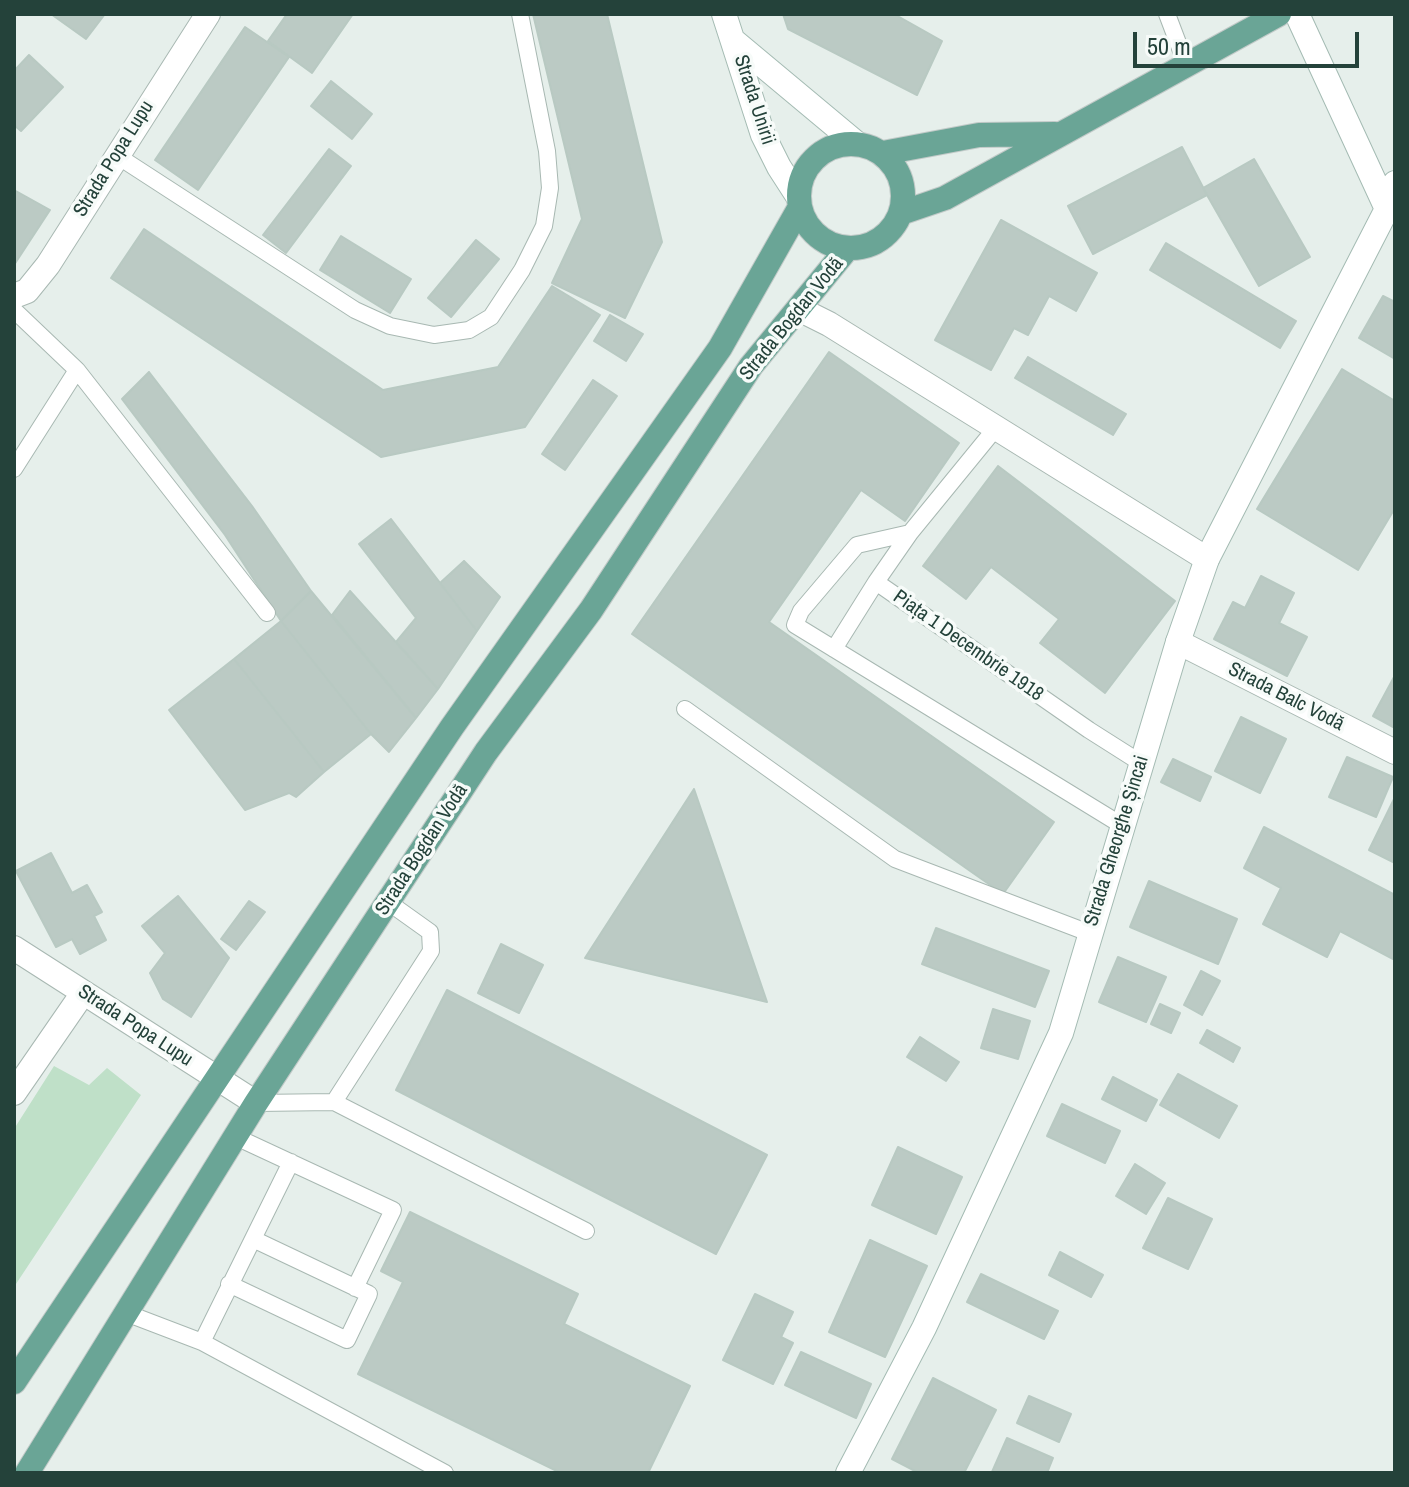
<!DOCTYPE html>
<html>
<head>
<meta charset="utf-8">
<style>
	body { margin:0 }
	#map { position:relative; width:1409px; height:1487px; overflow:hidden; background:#e6efeb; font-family:"Archivo Narrow",sans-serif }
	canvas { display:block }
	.frame { position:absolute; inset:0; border:16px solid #24423a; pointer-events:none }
	.scale { position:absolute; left:1133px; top:32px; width:226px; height:36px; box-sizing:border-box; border:4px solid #24423a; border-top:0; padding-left:10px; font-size:24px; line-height:28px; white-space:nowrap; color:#24423a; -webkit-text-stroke:6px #f7fbf9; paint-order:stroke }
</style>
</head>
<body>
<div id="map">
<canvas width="1409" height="1487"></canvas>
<div class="frame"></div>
<div class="scale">50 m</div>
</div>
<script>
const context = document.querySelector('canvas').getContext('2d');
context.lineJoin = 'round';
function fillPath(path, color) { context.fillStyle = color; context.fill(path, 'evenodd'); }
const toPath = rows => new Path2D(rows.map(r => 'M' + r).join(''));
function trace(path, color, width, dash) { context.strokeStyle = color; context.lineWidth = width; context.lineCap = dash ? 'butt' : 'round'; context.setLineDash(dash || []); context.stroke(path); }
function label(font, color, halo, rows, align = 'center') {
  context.font = font + ' "Archivo Narrow",sans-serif'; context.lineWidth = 7; context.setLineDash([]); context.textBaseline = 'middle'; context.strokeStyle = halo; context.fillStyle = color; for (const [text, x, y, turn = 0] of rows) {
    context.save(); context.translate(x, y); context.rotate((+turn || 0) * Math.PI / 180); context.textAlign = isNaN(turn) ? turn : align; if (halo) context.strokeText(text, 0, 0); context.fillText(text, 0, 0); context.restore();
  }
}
fillPath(toPath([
	[54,1066,89,1085,107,1068,141,1095,14,1287,14,1129]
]), '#bfe0c8');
const building = toPath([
	[51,14,105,14,86,39,51,14],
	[287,14,353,14,312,73,268,41,287,14],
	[533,14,607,14,662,242,625,318,552,283,582,219,533,14],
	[783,14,894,14,942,41,917,95,788,29,783,14],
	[245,27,289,57,198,190,155,160,245,27],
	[29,55,63,87,21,131,14,125,14,71,29,55],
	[331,81,372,114,352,139,311,106,331,81],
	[1182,147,1207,195,1093,254,1068,206,1182,147],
	[329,149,351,166,286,253,263,235,329,149],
	[1254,159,1310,257,1259,286,1203,188,1254,159],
	[14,190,50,210,14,265,14,190],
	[1001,220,1097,273,1076,311,1049,296,1028,335,1014,328,991,370,935,340,1001,220],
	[144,229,383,390,498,367,552,286,600,315,525,427,381,457,111,278,144,229],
	[341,236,411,279,390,313,320,270,341,236],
	[476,240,499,259,451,317,428,298,476,240],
	[1166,243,1296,321,1280,348,1150,270,1166,243],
	[1383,296,1395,302,1395,359,1359,338,1383,296],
	[610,315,643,334,626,361,594,341,610,315],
	[829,352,959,443,905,521,861,490,769,622,1054,822,1003,894,632,634,829,352],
	[1028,357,1126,414,1113,435,1015,378,1028,357],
	[1342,369,1395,401,1395,508,1358,570,1257,509,1342,369],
	[149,372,252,506,311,591,281,621,225,535,122,399,149,372],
	[593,380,617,396,565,470,542,454,593,380],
	[998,466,1175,601,1105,693,1040,643,1059,619,991,567,966,599,923,566,998,466],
	[391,519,477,631,438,689,396,642,416,618,359,544,391,519],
	[464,561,500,597,477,631,440,583,464,561],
	[1261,576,1294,593,1279,623,1307,637,1287,676,1214,639,1233,602,1245,608,1261,576],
	[311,591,416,718,389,752,371,734,281,621,311,591],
	[350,591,438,689,416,718,332,615,350,591],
	[281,621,371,734,324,772,234,659,281,621],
	[234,659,324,772,296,797,289,793,245,810,169,710,234,659],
	[1394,677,1395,678,1395,728,1373,716,1394,677],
	[1241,717,1286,739,1260,793,1215,771,1241,717],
	[1347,757,1393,777,1376,817,1329,797,1347,757],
	[1173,759,1211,777,1200,801,1161,782,1173,759],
	[694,789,767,1002,585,958,694,789],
	[1395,797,1395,863,1369,850,1395,797],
	[1264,827,1395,895,1395,960,1340,931,1327,957,1263,924,1281,888,1244,868,1264,827],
	[51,853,72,893,87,885,102,912,94,916,106,940,80,954,72,939,56,947,16,871,51,853],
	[1149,881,1237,919,1218,964,1130,927,1149,881],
	[178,896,229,958,191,1017,163,999,150,973,165,953,142,926,178,896],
	[249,901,265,912,236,950,221,939,249,901],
	[936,928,1049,971,1035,1007,922,964,936,928],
	[501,944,543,965,519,1013,478,993,501,944],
	[1118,957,1166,977,1146,1022,1099,1002,1118,957],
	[1201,971,1220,981,1202,1015,1184,1005,1201,971],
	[447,990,767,1155,716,1254,396,1090,447,990],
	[1160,1004,1180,1013,1171,1033,1151,1024,1160,1004],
	[993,1009,1030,1021,1018,1059,981,1048,993,1009],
	[1207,1030,1240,1048,1233,1062,1200,1043,1207,1030],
	[920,1037,959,1062,946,1081,907,1057,920,1037],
	[1178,1074,1237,1106,1219,1138,1160,1105,1178,1074],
	[1113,1077,1157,1100,1146,1121,1102,1099,1113,1077],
	[1062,1104,1120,1131,1105,1163,1047,1136,1062,1104],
	[898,1147,962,1177,936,1234,872,1205,898,1147],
	[1135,1164,1165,1183,1146,1214,1116,1196,1135,1164],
	[1168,1198,1212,1219,1188,1269,1143,1248,1168,1198],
	[410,1212,578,1294,564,1324,690,1386,648,1473,561,1473,358,1374,403,1282,381,1271,410,1212],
	[870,1240,927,1266,885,1357,829,1332,870,1240],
	[1060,1252,1103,1275,1091,1297,1049,1275,1060,1252],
	[981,1274,1058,1311,1044,1339,967,1302,981,1274],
	[755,1294,793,1312,781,1337,793,1343,773,1384,723,1360,755,1294],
	[801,1352,871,1384,856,1418,785,1385,801,1352],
	[933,1378,996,1410,964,1473,919,1473,892,1459,933,1378],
	[1029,1396,1071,1414,1059,1442,1017,1423,1029,1396],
	[1007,1438,1053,1458,1047,1473,992,1472,1007,1438]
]);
fillPath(building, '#bbcac4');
trace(building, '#b8c9c2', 2);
const service = toPath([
	[1167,14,1186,64],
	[116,155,355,310,390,326,434,335,469,330,491,317,522,270,544,226,550,188,547,151,520,14],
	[14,310,77,370,14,469],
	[77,370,267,613],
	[995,429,910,533,876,582,1089,730,1141,763],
	[910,533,857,545,801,611,795,625,1123,826],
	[834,649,876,582],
	[685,709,895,859,1089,933],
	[334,1102,586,1231],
	[256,1103,334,1102,431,951,430,932,388,902],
	[236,1137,393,1210,355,1288],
	[229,1284,347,1340,369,1294,253,1239],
	[126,1313,202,1342,445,1473],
	[202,1342,291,1162]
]);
const minor = toPath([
	[14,296,27,291,48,265,208,14],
	[799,309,829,324,1207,559],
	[1178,642,1395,752],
	[14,948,256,1103],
	[14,1093,83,993]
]);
const secondary = toPath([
	[724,14,763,135,779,167,799,198],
	[1297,14,1387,209],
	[735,42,856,143],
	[848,1473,924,1328,1061,1033,1178,642,1207,559,1387,209,1395,183]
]);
const primary = toPath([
	'799 196a52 52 0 1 1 104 0a52 52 0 1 1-104 0Z',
	[883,153,979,135,1055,134],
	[901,213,945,198,1279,14],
	[14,1382,452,727,720,348,800,207],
	[27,1473,256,1103,486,752,591,610,751,366,847,249]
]);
trace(service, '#a8b8b2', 18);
trace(minor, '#a8b8b2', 26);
trace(secondary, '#a4bbb3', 26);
trace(primary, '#c2cac8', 26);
trace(service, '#fff', 16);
trace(minor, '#fff', 24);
trace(secondary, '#fff', 24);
trace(primary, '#6aa596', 24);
label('20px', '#24423a', '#f7fbf9', [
	["Strada Unirii",754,100,72],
	["Strada Popa Lupu",114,159,-58],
	["Strada Bogdan Vodă",792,319,-51],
	["Piața 1 Decembrie 1918",968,646,35],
	["Strada Balc Vodă",1286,697,27],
	["Strada Gheorghe Șincai",1117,841,-73],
	["Strada Bogdan Vodă",422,850,-57],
	["Strada Popa Lupu",135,1026,33]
]);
</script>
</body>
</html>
